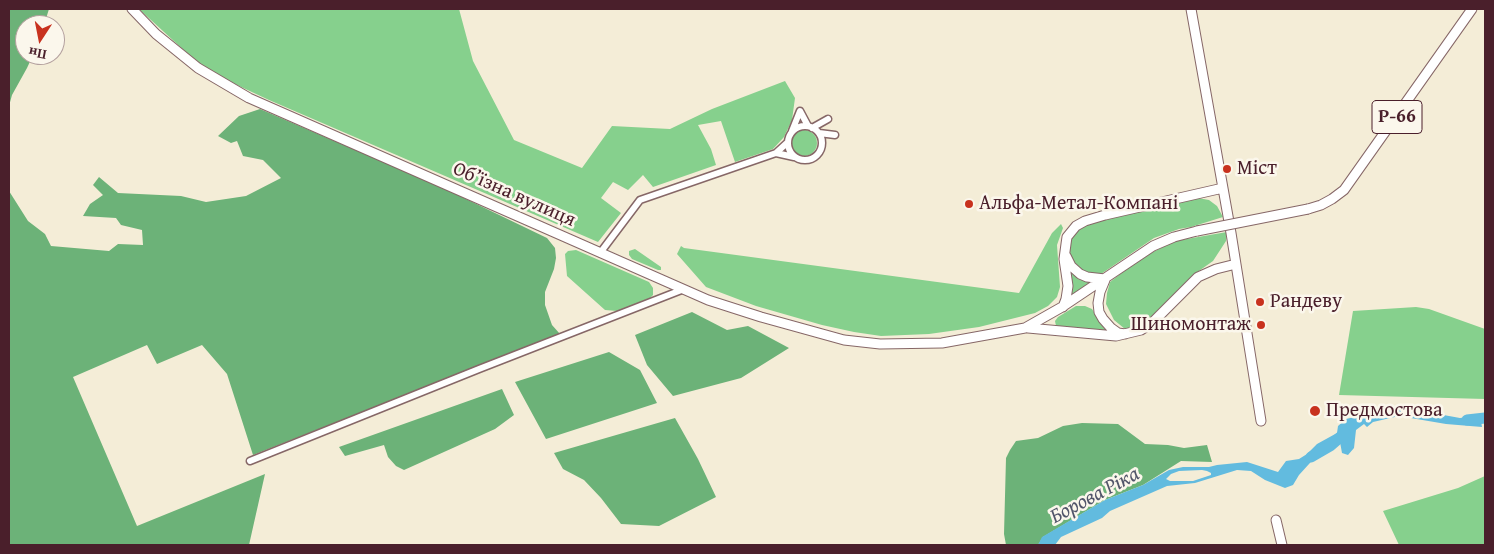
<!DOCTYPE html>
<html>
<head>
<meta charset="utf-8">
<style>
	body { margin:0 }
	#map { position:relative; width:1494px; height:554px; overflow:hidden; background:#f4edd7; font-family:"Gentium Book Plus",serif }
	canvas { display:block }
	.frame { position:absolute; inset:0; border:10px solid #4a1f2b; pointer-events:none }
	.north { position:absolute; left:15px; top:15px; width:50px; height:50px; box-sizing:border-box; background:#fbf7ec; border:1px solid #b4a19f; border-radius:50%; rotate:191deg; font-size:14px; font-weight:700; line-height:20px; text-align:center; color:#4a1f2b }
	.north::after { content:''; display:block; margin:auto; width:18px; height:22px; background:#c8321e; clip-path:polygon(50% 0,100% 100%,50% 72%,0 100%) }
</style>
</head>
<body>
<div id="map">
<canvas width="1494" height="554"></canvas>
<div class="frame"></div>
<div class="north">Пн</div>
</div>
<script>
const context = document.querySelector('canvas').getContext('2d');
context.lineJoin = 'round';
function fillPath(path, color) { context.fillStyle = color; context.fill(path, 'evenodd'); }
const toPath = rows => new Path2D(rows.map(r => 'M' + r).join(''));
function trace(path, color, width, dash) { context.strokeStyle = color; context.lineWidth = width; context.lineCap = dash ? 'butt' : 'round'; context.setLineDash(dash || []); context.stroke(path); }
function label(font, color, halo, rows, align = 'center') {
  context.font = font + ' "Gentium Book Plus",serif'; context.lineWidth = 5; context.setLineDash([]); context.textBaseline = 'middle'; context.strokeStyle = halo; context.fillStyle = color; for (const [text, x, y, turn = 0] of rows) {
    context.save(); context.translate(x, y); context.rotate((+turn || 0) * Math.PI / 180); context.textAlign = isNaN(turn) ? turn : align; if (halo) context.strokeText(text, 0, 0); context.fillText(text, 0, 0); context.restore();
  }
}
fillPath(toPath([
	[139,9,459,9,473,61,514,140,582,168,612,126,670,129,712,109,785,81,795,98,792,120,784,137,773,149,735,162,721,121,698,125,711,149,716,165,653,187,643,175,628,190,613,182,601,198,621,213,598,242,269,100,224,79,201,66],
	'791 143a13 13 0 1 1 26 0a13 13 0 1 1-26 0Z',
	[1198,198,1209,200,1217,206,1223,217,1191,227,1179,229,1154,238,1101,274,1084,272,1075,264,1071,258,1068,241,1083,224],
	[1061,224,1063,228,1057,245,1060,287,1057,297,1048,306,1035,313,979,327,929,334,881,336,854,332,822,325,756,306,706,287,677,254,681,246,684,248,1019,293,1052,233],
	[1227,232,1226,241,1213,261,1196,273,1154,316,1132,330,1125,329,1114,320,1106,304,1107,293,1110,282,1128,268,1147,255,1175,241],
	[635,249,661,267,661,270,658,270,632,259,629,255,629,251],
	[576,250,649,282,653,288,653,295,650,298,617,311,605,310,567,276,565,254,568,251],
	[1067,266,1083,280,1094,283,1072,297],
	[1076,306,1085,306,1092,309,1106,331,1056,326,1055,321,1058,317],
	[1416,307,1429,309,1485,329,1485,399,1339,395,1353,311],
	[1485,476,1485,545,1399,545,1383,511,1458,488]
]), '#86d08d');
fillPath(toPath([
	[9,9,49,9,44,25,25,25,25,55,33,55,27,68,12,95,9,106],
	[260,109,439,186,547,238,555,248,556,258,554,269,545,292,545,305,552,325,560,334,253,455,227,374,202,345,157,364,147,345,73,377,137,526,265,474,249,545,9,545,9,191,28,221,45,234,51,246,109,251,118,244,143,245,142,230,121,225,116,218,83,216,90,204,103,195,93,185,99,177,118,193,181,196,206,202,246,196,281,178,263,160,243,156,237,141,231,143,218,136,239,116],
	[692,312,727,330,748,326,789,348,741,378,673,396,647,365,635,335],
	[609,352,640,370,657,403,546,439,515,382],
	[502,389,514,415,495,429,404,470,396,466,388,457,384,445,345,456,339,447],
	[675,418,698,459,716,497,659,526,621,524,601,498,584,480,563,469,554,453],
	[1082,423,1118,424,1145,444,1168,445,1184,448,1207,445,1212,462,1181,461,1143,485,1105,500,1043,537,1038,545,1006,545,1004,534,1006,458,1010,450,1016,441,1038,438,1063,426]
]), '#6cb278');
fillPath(toPath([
	[1405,408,1460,418,1480,415,1482,427,1446,424,1399,416,1373,422,1367,427,1364,424,1356,430,1354,448,1348,455,1342,453,1340,442,1329,442,1299,475,1293,485,1285,488,1265,480,1251,471,1237,470,1195,483,1167,486,1110,511,1102,518,1061,537,1055,545,1038,545,1042,537,1105,500,1143,485,1169,470,1183,467,1209,467,1217,465,1247,462,1278,472,1286,461,1299,459,1307,454,1317,444,1337,433,1338,426,1346,419,1389,409],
	[1202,470,1207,471,1211,473,1211,475,1193,481,1170,481,1166,479,1171,474,1179,471]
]), '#62bbdf');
trace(toPath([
	[1467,420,1485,418],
	[1311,457,1330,446,1345,433]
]), '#62bbdf', 11);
const minor = toPath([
	'788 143a17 17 0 1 1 34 0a17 17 0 1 1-34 0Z',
	[812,128,828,119],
	[792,131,800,111,808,126],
	[819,133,835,135],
	[788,142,776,153,794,157],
	[600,253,640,200,776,153],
	[250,461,479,369,684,289]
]);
const major = toPath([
	[132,9,156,34,198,68,249,98,708,300,761,317,844,340,880,344,942,343,1025,328,1062,307,1153,246,1174,237,1197,231],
	[1191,9,1231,233,1261,421],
	[1308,209,1321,205,1332,199,1344,190,1472,9],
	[1066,256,1071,266,1080,274,1087,277,1105,279],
	[1105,280,1100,292,1098,303,1099,312,1103,319,1111,328,1118,333,1125,334],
	[1063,307,1066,299,1068,286,1064,259,1066,244,1067,237,1076,226,1085,221,1105,215,1223,188],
	[1028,328,1116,336,1141,330,1152,323,1198,277,1216,269,1236,264],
	[1276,520,1282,545]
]);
trace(minor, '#866767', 9);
trace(major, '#866767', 11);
trace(minor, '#fff', 6);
trace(major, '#fff', 9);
const majorBridge = toPath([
	[1197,231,1308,209]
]);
trace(majorBridge, '#866767', 11, []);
trace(majorBridge, '#fff', 9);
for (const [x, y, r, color] of [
	[1227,169,5,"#c8321e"],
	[969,204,5,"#c8321e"],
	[1260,302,5,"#c8321e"],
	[1261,325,5,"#c8321e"],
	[1315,411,6,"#c8321e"]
]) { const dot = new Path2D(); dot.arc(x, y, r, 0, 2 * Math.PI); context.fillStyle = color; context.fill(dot); trace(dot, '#fbf7ec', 2); }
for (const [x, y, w] of [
	[1397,117,50]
]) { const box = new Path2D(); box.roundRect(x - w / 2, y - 16.5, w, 33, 4); context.fillStyle = '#fbf7ec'; context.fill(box); trace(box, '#4a1f2b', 1); }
label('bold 19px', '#4a1f2b', null, [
	["Р-66",1397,117]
]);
label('20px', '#4a1f2b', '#fbf7ec', [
	["Міст",1237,169],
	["Альфа-Метал-Компані",979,204],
	["Рандеву",1270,302],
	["Шиномонтаж",1251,325,"right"],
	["Предмостова",1326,411]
], 'left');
label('20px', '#4a1f2b', '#fbf7ec', [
	["Об’їзна вулиця",514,195,24]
]);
label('italic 21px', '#52566a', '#fbf7ec', [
	["Борова Ріка",1095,496,-28]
]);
</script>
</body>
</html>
